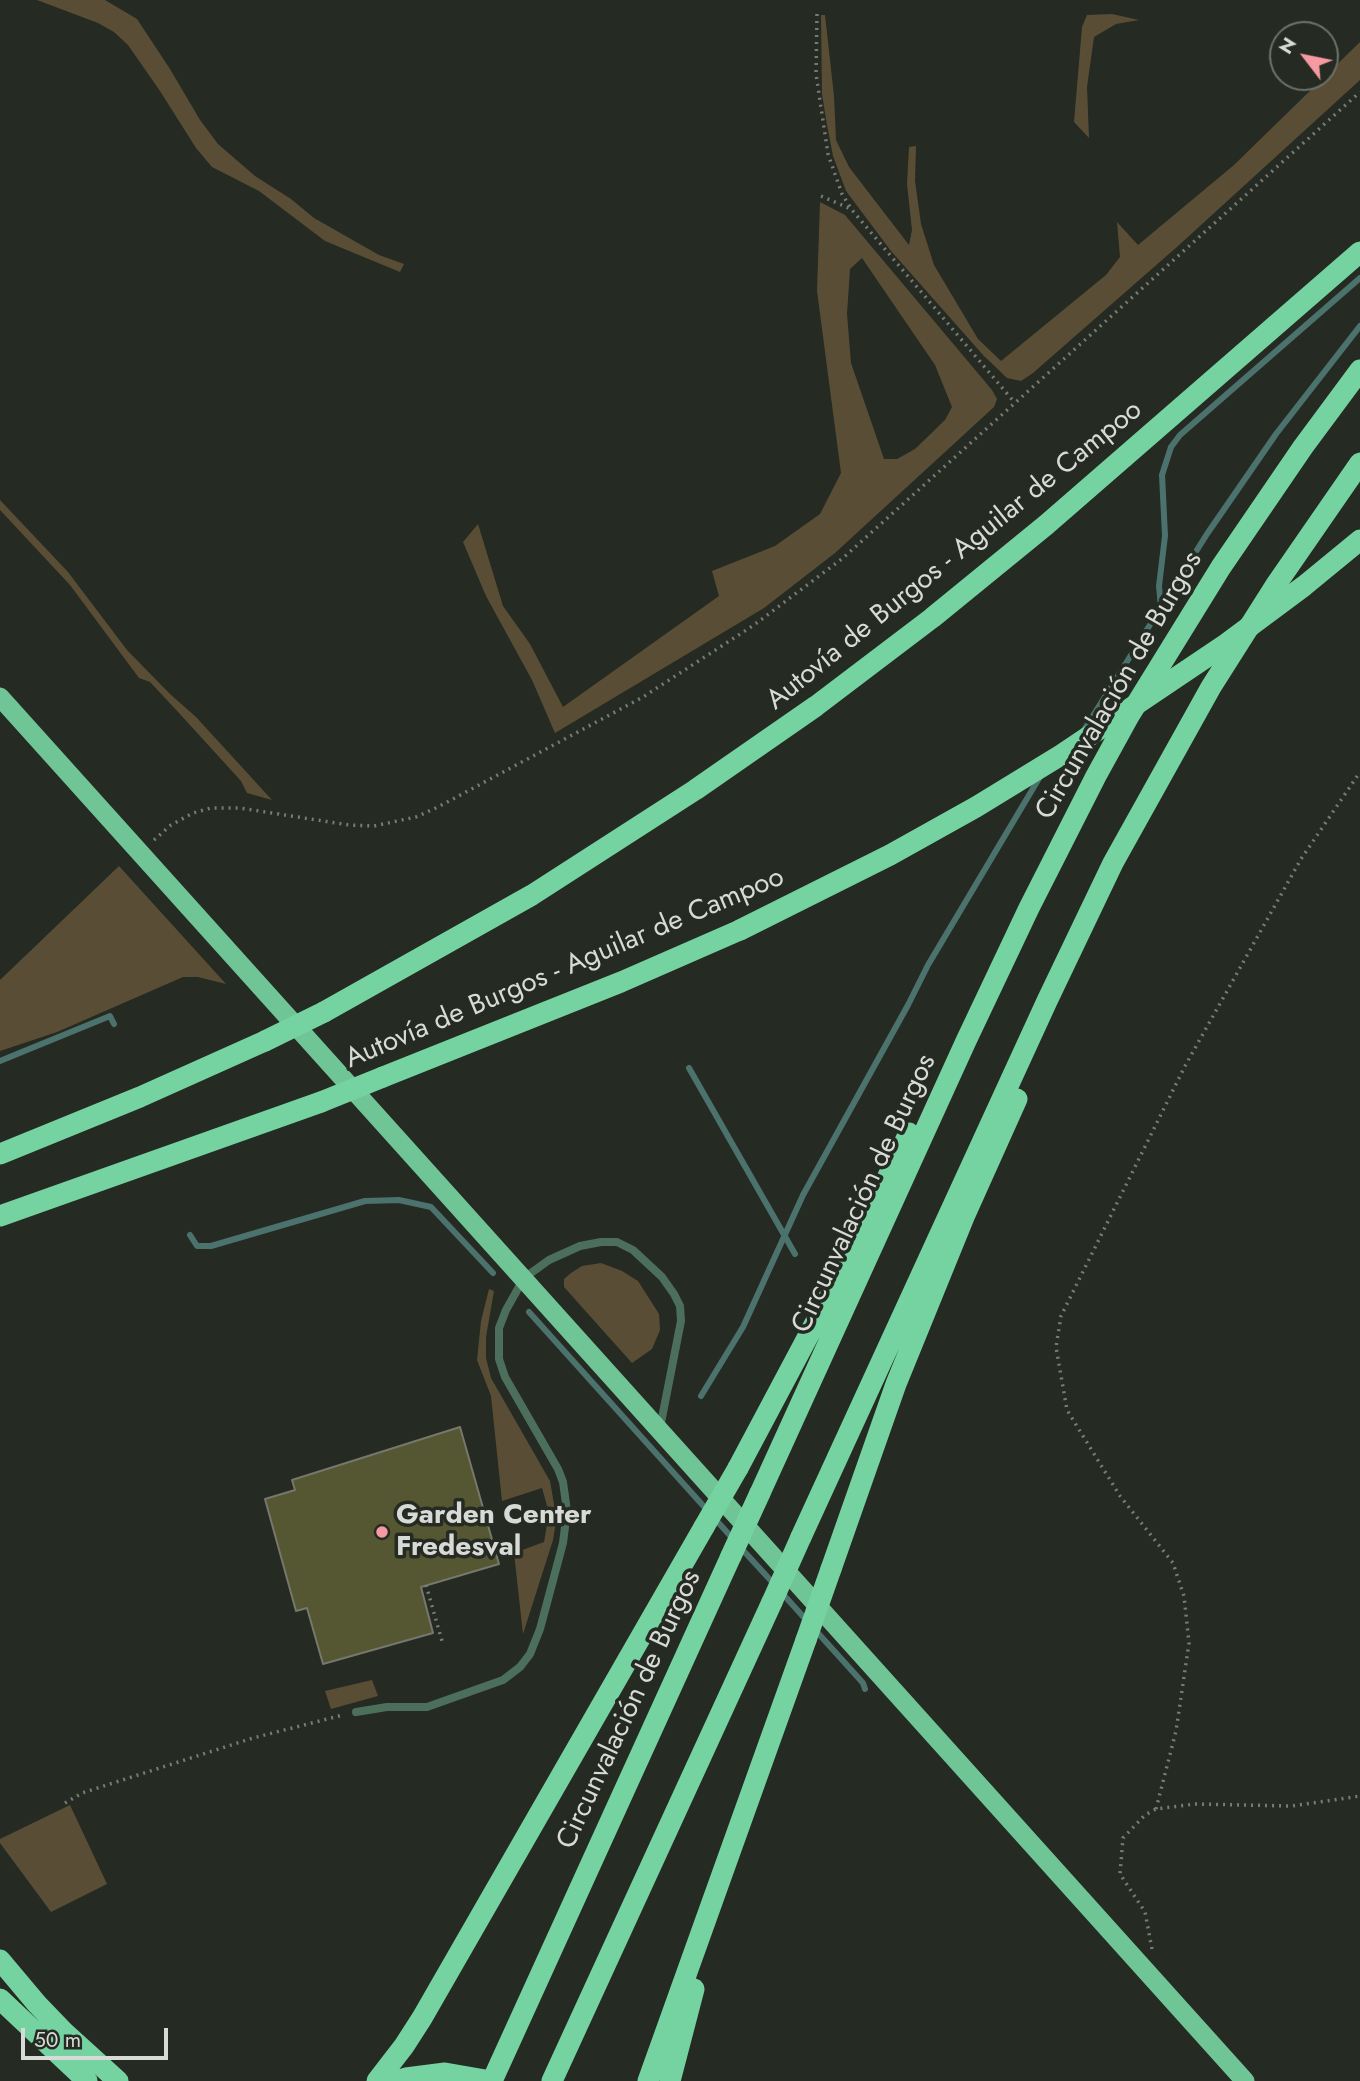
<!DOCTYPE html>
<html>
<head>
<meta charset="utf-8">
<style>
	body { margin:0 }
	#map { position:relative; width:1360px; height:2081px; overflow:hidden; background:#252a22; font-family:Jost,sans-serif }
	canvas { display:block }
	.north { position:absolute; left:1269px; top:21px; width:70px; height:70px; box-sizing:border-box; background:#252a22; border:2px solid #6c706a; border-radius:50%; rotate:302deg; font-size:19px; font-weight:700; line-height:28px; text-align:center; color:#d7dad6 }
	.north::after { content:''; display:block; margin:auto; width:24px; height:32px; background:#f49aa0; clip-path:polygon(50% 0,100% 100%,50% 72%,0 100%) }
	.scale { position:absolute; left:21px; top:2028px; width:147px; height:32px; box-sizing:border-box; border:4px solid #d7dad6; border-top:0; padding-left:9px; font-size:21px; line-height:24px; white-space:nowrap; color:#d7dad6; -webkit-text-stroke:5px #252a22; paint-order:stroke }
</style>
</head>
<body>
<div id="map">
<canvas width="1360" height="2081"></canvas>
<div class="north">N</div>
<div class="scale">50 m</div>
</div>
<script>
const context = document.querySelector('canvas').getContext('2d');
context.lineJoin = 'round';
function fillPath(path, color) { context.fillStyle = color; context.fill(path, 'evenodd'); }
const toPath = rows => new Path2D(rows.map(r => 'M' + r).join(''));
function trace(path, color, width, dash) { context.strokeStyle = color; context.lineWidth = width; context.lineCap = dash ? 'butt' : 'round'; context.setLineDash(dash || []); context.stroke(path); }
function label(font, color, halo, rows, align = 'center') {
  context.font = font + ' Jost,sans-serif'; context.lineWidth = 7; context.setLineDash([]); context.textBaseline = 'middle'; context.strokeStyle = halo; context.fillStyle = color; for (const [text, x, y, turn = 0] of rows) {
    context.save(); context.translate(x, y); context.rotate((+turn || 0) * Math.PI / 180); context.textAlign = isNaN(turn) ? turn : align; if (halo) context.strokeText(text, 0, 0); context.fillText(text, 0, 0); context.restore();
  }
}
fillPath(toPath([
	[37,0,105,0,137,19,170,69,200,120,218,144,255,176,291,199,314,218,379,255,404,264,400,272,325,241,259,191,212,167,196,148,160,91,128,45,114,32,98,23],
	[1112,14,1139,20,1116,24,1094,37,1087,87,1089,138,1074,122,1082,27,1087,15],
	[821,15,825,15,834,96,836,140,849,167,909,245,912,230,907,184,909,147,916,146,915,181,921,224,934,265,978,339,1001,361,1106,275,1120,257,1117,222,1138,245,1234,165,1360,42,1360,80,1178,246,1033,373,1021,381,1007,378,983,355,891,251,846,191,833,156,827,125,822,94],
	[820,202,845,215,992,390,997,399,994,407,835,553,764,608,555,733,532,680,486,596,463,542,478,524,503,606,530,644,563,707,719,596,712,571,775,546,820,514,841,473,817,291],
	[862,258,935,365,952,407,945,420,915,449,897,459,884,459,851,363,847,314,850,269],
	[0,500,68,572,127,650,170,694,196,717,272,800,247,793,241,781,179,713,150,682,139,678,70,585,0,510],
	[119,866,226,984,198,977,183,977,57,1032,0,1051,0,980],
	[601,1263,622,1271,638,1281,659,1314,660,1330,652,1349,632,1363,564,1287,564,1279,571,1273,582,1266],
	[489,1289,494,1291,486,1337,486,1358,491,1378,550,1481,555,1510,556,1521,553,1540,523,1634,514,1553,544,1542,549,1513,542,1488,502,1501,491,1396,477,1360,481,1321],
	[372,1680,378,1696,331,1709,325,1691],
	[70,1805,107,1884,51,1912,0,1843,0,1839]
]), '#594e35');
trace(toPath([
	[1161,608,1159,586,1165,536,1162,475,1171,447,1180,435,1360,278],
	[1084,730,1207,534,1276,434,1360,326],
	[0,1061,110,1016,114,1024],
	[689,1068,795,1254],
	[190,1235,197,1246,211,1246,365,1201,399,1200,431,1207,493,1273],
	[529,1312,734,1540],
	[701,1396,743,1327,803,1195,908,1005,928,965,1041,775],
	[741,1548,774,1584],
	[781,1592,863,1683,865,1689]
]), '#4c726d', 6);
const building = toPath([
	[460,1427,499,1564,421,1587,433,1633,323,1664,307,1608,296,1611,265,1499,295,1490,292,1480,460,1427]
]);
fillPath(building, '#555732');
trace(building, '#76776d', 2);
trace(toPath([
	[817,14,816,74,828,154,842,194,852,210,1015,403],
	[821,196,851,209],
	[154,840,171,825,193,813,211,808,240,808,349,825,374,826,416,817,438,807,643,697,754,625,843,558,1360,92],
	[426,1585,442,1641],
	[65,1803,82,1793,253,1738,343,1715],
	[1156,1809,1176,1731,1189,1643,1184,1596,1173,1563,1120,1496,1067,1410,1056,1347,1061,1316,1185,1066,1301,859,1360,772],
	[1152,1949,1145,1912,1120,1874,1123,1838,1145,1815,1156,1809,1195,1804,1292,1806,1360,1796]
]), '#787c76', 3.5, [2, 5]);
trace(toPath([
	[356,1712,387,1707,427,1707,503,1680,520,1667,530,1654,540,1629,563,1543,567,1511,563,1482,558,1469,505,1377,499,1359,499,1328,506,1310,524,1278,549,1260,580,1246,601,1242,617,1242,633,1250,662,1277,674,1294,680,1306,681,1321,660,1428]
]), '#4c6f5b', 8);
trace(toPath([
	[0,697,1245,2081]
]), '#70c597', 19);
trace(toPath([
	[324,1012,532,895,695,790,816,706,932,618,1046,525,1360,252],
	[383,1077,621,982,740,930],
	[0,1154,140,1097,265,1041],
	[0,1216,321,1102],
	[738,1468,830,1295,909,1133],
	[760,1493,966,1041,1029,908,1096,776,1129,716,1221,567,1303,447,1360,370],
	[801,1537,1047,1001,1113,863,1211,687,1275,586,1360,463],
	[831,1569,896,1384,964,1217,1017,1099],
	[0,1960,37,2004,64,2032,118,2081],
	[0,1999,87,2081],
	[377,2081,404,2046,422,2018,704,1527],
	[396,2081,406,2078,445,2073,491,2081],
	[492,2081,731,1556],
	[552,2081,772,1602],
	[648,2081,806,1640],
	[670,2081,694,1989]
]), '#75d3a1', 21);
trace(toPath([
	[740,930,890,855,976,807,1061,755,1226,644,1304,586,1360,540],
	[265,1041,324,1012],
	[321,1102,383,1077],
	[704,1527,738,1468],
	[731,1556,760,1493],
	[772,1602,801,1537],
	[806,1640,831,1569]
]), '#75d3a1', 21);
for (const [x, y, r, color] of [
	[382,1532,7,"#f49aa0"]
]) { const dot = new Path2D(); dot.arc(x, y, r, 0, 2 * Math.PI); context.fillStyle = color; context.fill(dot); trace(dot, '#252a22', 2.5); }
label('28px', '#d7dad6', '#252a22', [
	["Autovía de Burgos - Aguilar de Campoo",955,556,-39],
	["Circunvalación de Burgos",1120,686,-60],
	["Autovía de Burgos - Aguilar de Campoo",565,969,-23],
	["Circunvalación de Burgos",865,1194,-65],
	["Circunvalación de Burgos",630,1710,-65]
]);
label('bold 28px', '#d7dad6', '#252a22', [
	["Garden Center",396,1516],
	["Fredesval",396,1548]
], 'left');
</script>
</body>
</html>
